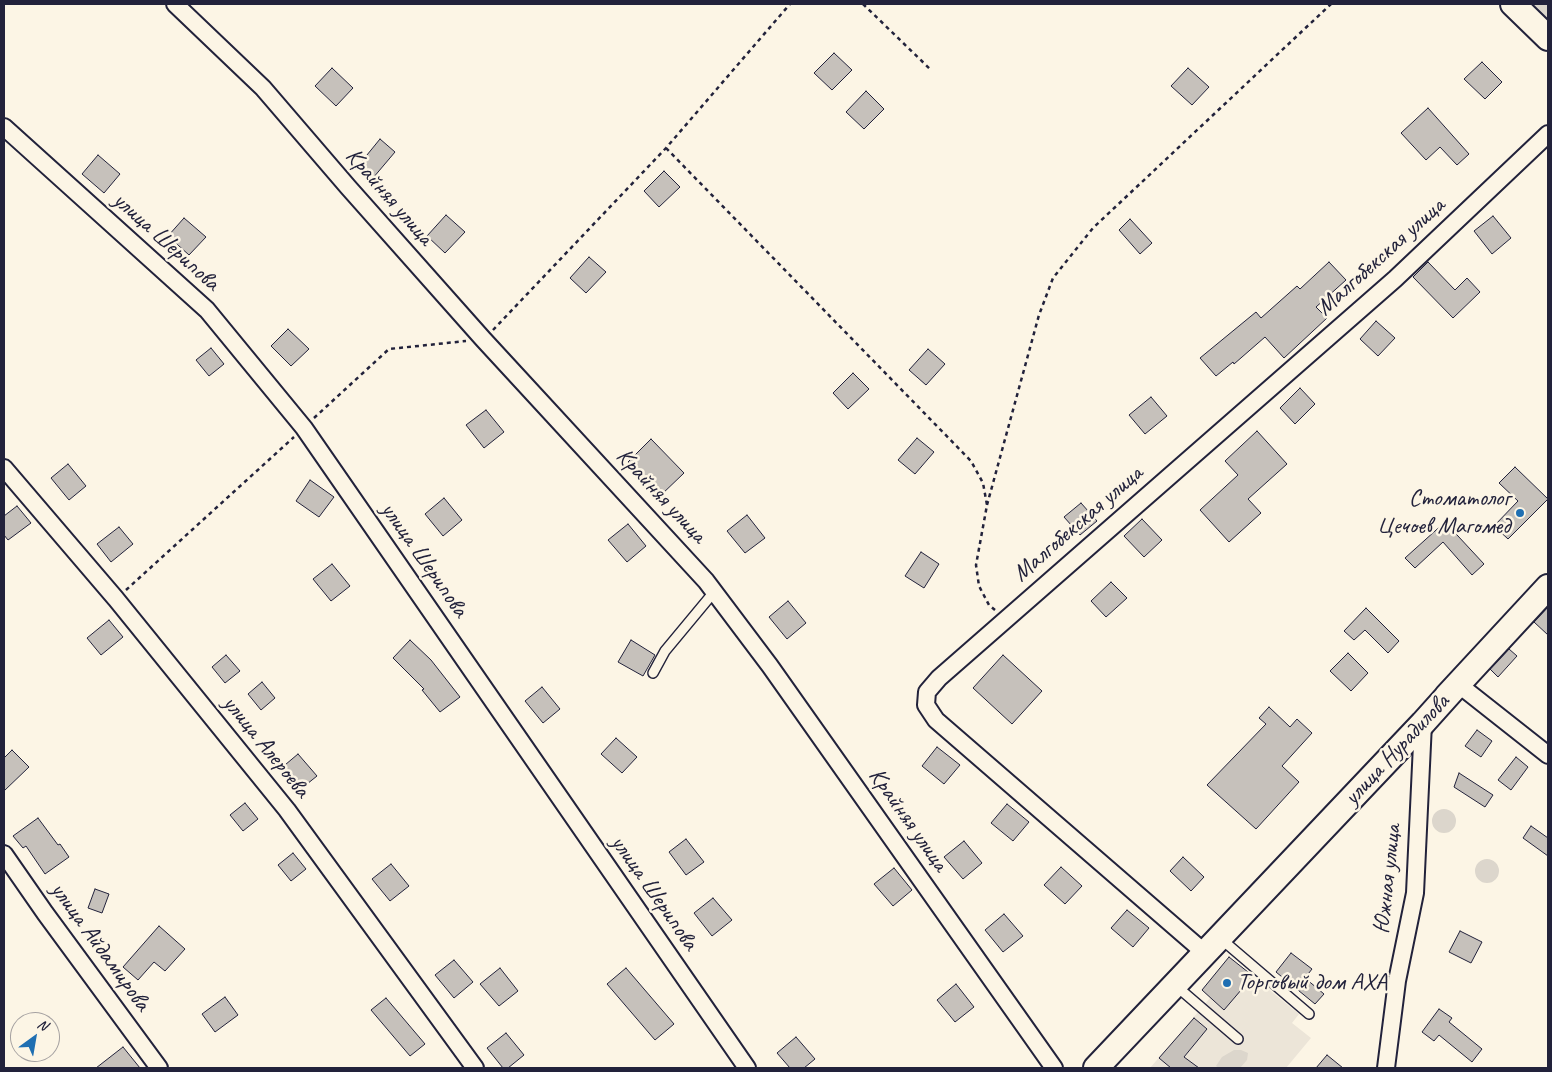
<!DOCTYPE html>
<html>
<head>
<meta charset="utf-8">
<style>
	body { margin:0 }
	#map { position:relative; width:1552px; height:1072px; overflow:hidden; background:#fcf5e5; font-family:Caveat,sans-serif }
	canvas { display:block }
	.frame { position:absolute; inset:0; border:5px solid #22223b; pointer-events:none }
	.north { position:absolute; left:10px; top:1012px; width:50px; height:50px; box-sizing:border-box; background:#fcf5e5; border:1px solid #a5a1a1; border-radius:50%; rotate:32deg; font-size:14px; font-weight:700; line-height:20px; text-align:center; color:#22223b }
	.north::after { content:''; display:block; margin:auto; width:18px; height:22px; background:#1f6fb2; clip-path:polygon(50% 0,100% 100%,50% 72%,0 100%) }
</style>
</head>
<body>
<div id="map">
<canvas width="1552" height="1072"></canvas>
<div class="frame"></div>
<div class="north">N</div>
</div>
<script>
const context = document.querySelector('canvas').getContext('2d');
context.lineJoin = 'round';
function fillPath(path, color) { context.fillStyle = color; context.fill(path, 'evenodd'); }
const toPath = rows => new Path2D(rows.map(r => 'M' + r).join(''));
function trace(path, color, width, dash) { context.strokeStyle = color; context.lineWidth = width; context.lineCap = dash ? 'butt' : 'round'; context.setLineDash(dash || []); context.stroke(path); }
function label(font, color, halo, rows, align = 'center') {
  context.font = font + ' Caveat,sans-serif'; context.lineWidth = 5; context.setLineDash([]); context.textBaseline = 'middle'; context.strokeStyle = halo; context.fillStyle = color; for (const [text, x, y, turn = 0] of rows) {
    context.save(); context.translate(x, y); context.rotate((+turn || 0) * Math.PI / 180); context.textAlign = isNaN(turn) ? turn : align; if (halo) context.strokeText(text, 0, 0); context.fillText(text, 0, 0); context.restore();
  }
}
fillPath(toPath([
	[1229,957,1299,1014,1292,1023,1311,1038,1286,1068,1150,1068,1210,998,1202,990]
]), '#ece5d8');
fillPath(toPath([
	[1513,4,1548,4,1548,38],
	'1432 821a12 12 0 1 1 24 0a12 12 0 1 1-24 0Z',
	'1475 871a12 12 0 1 1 24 0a12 12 0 1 1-24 0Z',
	[1234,1050,1241,1050,1248,1053,1247,1060,1240,1068,1219,1068,1216,1066,1222,1057]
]), '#dcd6cc');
const building = toPath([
	[834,53,852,70,832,90,814,73,834,53],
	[1482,62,1502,82,1485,99,1464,79,1482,62],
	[332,68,353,88,336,106,315,86,332,68],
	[1188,68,1209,87,1192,105,1171,86,1188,68],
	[866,91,884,109,864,129,846,112,866,91],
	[1428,108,1469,154,1457,165,1440,147,1426,160,1401,133,1428,108],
	[380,139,395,152,373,178,358,166,380,139],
	[98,155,120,174,104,193,82,174,98,155],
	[664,171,680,187,659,207,644,191,664,171],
	[446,215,465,232,445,253,427,236,446,215],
	[1493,216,1511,238,1492,254,1474,231,1493,216],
	[184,218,206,237,189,255,168,236,184,218],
	[1130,219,1152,243,1140,254,1119,230,1130,219],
	[589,257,606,272,586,293,570,278,589,257],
	[1329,262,1346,280,1316,307,1327,318,1284,358,1265,337,1234,364,1233,362,1216,376,1200,358,1256,312,1261,318,1297,286,1300,289,1329,262],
	[1428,262,1455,290,1467,278,1480,292,1453,318,1413,277,1428,262],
	[1376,321,1395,338,1378,356,1360,339,1376,321],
	[288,329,309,349,291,366,271,346,288,329],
	[211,348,224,364,209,376,196,360,211,348],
	[928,349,945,364,926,385,909,370,928,349],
	[853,373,869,389,848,409,833,393,853,373],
	[1300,388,1315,404,1295,424,1280,408,1300,388],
	[1151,397,1167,416,1145,434,1129,415,1151,397],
	[486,410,504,432,484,448,466,425,486,410],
	[1257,431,1287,464,1248,499,1261,513,1229,542,1200,510,1238,475,1225,461,1257,431],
	[917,438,934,452,915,474,898,460,917,438],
	[651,439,684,473,660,496,628,462,651,439],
	[68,464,86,486,69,500,51,478,68,464],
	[1515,467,1548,499,1508,539,1494,526,1518,501,1499,483,1515,467],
	[310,480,334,497,319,517,296,501,310,480],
	[444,498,462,520,443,536,425,514,444,498],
	[1081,503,1097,521,1080,535,1064,517,1081,503],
	[17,506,31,523,8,540,4,535,4,516,17,506],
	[747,515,765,538,745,553,727,531,747,515],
	[1142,519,1162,540,1144,557,1124,536,1142,519],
	[1445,522,1484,564,1472,575,1443,542,1415,568,1405,558,1445,522],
	[628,524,646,546,627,562,608,540,628,524],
	[119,527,133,544,111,562,97,544,119,527],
	[921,552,939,564,924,588,905,576,921,552],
	[332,564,350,586,331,601,313,579,332,564],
	[1111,582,1127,598,1106,617,1091,601,1111,582],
	[788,601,806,623,787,639,769,617,788,601],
	[1548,607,1548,635,1534,622,1548,607],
	[1366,608,1399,641,1388,653,1365,630,1354,640,1344,631,1366,608],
	[109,620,123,637,101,655,87,638,109,620],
	[410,640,431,660,460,697,440,712,422,690,424,689,393,658,410,640],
	[631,640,655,655,643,676,618,662,631,640],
	[1509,649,1517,656,1498,677,1490,669,1509,649],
	[1348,653,1368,673,1351,691,1330,671,1348,653],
	[226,655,240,671,225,683,212,667,226,655],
	[1003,655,1042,691,1012,724,973,688,1003,655],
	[262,682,275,698,261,710,248,694,262,682],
	[542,687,560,709,543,723,525,701,542,687],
	[1269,707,1290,727,1297,719,1312,733,1282,766,1299,782,1256,829,1207,785,1266,724,1259,718,1269,707],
	[1477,730,1492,741,1481,757,1465,746,1477,730],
	[616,738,637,757,622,773,601,754,616,738],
	[937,747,960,765,944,784,922,766,937,747],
	[12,750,29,767,4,791,4,758,12,750],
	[298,754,317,776,297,792,279,770,298,754],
	[1516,757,1528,767,1511,790,1498,780,1516,757],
	[1459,773,1493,795,1485,807,1454,787,1459,773],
	[245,803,258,819,243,831,230,815,245,803],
	[1007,804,1029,822,1013,841,991,823,1007,804],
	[38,818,58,845,60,844,69,857,45,874,26,846,23,848,13,836,38,818],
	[1531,826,1548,838,1548,856,1523,838,1531,826],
	[686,839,704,862,686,875,669,852,686,839],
	[964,841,982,863,963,879,944,857,964,841],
	[293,853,306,869,291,881,278,865,293,853],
	[1183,857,1204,877,1191,891,1170,871,1183,857],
	[391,864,409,886,390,901,372,879,391,864],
	[1061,867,1082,886,1065,904,1044,885,1061,867],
	[894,868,912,890,893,906,874,884,894,868],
	[95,889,109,894,102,913,88,908,95,889],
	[713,898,732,920,712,936,694,913,713,898],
	[1127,910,1149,928,1133,947,1111,928,1127,910],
	[1004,914,1023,936,1003,952,985,930,1004,914],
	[159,926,185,949,165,971,154,962,138,980,123,967,159,926],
	[1460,931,1482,942,1471,963,1449,952,1460,931],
	[1291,953,1312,969,1305,978,1324,994,1315,1004,1276,972,1291,953],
	[1229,957,1253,976,1224,1010,1202,990,1229,957],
	[454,960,473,982,454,998,435,975,454,960],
	[500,968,518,991,499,1006,480,984,500,968],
	[626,968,674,1024,655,1040,607,984,626,968],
	[956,984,974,1007,955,1022,937,1000,956,984],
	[225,997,238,1015,215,1032,202,1014,225,997],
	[386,998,425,1044,410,1056,371,1010,386,998],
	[1439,1009,1452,1018,1449,1022,1482,1049,1472,1062,1439,1035,1434,1041,1422,1032,1439,1009],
	[1194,1018,1207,1029,1184,1057,1199,1068,1171,1068,1159,1058,1194,1018],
	[506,1033,524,1055,508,1068,503,1068,487,1048,506,1033],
	[796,1037,815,1059,804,1068,790,1068,777,1053,796,1037],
	[123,1047,140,1068,96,1068,123,1047],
	[1327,1055,1343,1068,1316,1068,1327,1055]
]);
fillPath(building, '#c6c1bb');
trace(building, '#22223b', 1);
const lane = toPath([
	[653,673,665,651,714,592],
	[1220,938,1309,1014],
	[1175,985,1238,1039]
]);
const street = toPath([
	[175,4,263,88,348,187,483,339,706,581,770,666,1054,1068],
	[4,127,207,310,304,428,747,1068],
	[4,468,116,599,287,810,475,1068],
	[1458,684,1548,755],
	[4,854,45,913,159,1068],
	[1205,953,936,720,926,705,927,692,939,678,1395,279,1548,134],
	[1386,1068,1397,981,1415,893,1423,723]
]);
const secondary = toPath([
	[1513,4,1548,38],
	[1447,696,1548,587],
	[1096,1068,1423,723,1458,684]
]);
trace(lane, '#22223b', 12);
trace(street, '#22223b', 20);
trace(secondary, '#22223b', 28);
trace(toPath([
	[863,4,930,69],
	[666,148,971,461,983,483,987,505,976,565,979,586,989,605,995,610],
	[493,330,666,148,790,4],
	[314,418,389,349,466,341],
	[987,505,1039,315,1053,278,1093,228,1331,4],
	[126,590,294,437]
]), '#22223b', 2.5, [4, 4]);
trace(lane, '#fcf5e5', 9);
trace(street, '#fcf5e5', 16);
trace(secondary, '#fcf5e5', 24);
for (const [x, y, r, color] of [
	[1520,513,5,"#1f6fb2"],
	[1227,983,5,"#1f6fb2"]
]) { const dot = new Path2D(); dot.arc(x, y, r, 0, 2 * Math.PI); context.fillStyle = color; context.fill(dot); trace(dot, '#fcf5e5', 2); }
label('24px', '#22223b', '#fcf5e5', [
	["Крайняя улица",389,197,49],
	["улица Шерипова",166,242,42],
	["Малгобекская улица",1381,257,-42],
	["Крайняя улица",661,496,47],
	["Малгобекская улица",1078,524,-41],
	["улица Шерипова",424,560,55],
	["улица Алероева",266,747,51],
	["улица Нурадилова",1397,750,-47],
	["Крайняя улица",908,820,55],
	["Южная улица",1388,879,-84],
	["улица Шерипова",654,893,55],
	["улица Айдамирова",100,947,54]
]);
label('24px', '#22223b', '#fcf5e5', [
	["Стоматолог",1510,499],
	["Цечоев Магомед",1510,527],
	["Торговый дом АХА",1237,983,"left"]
], 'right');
</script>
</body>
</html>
